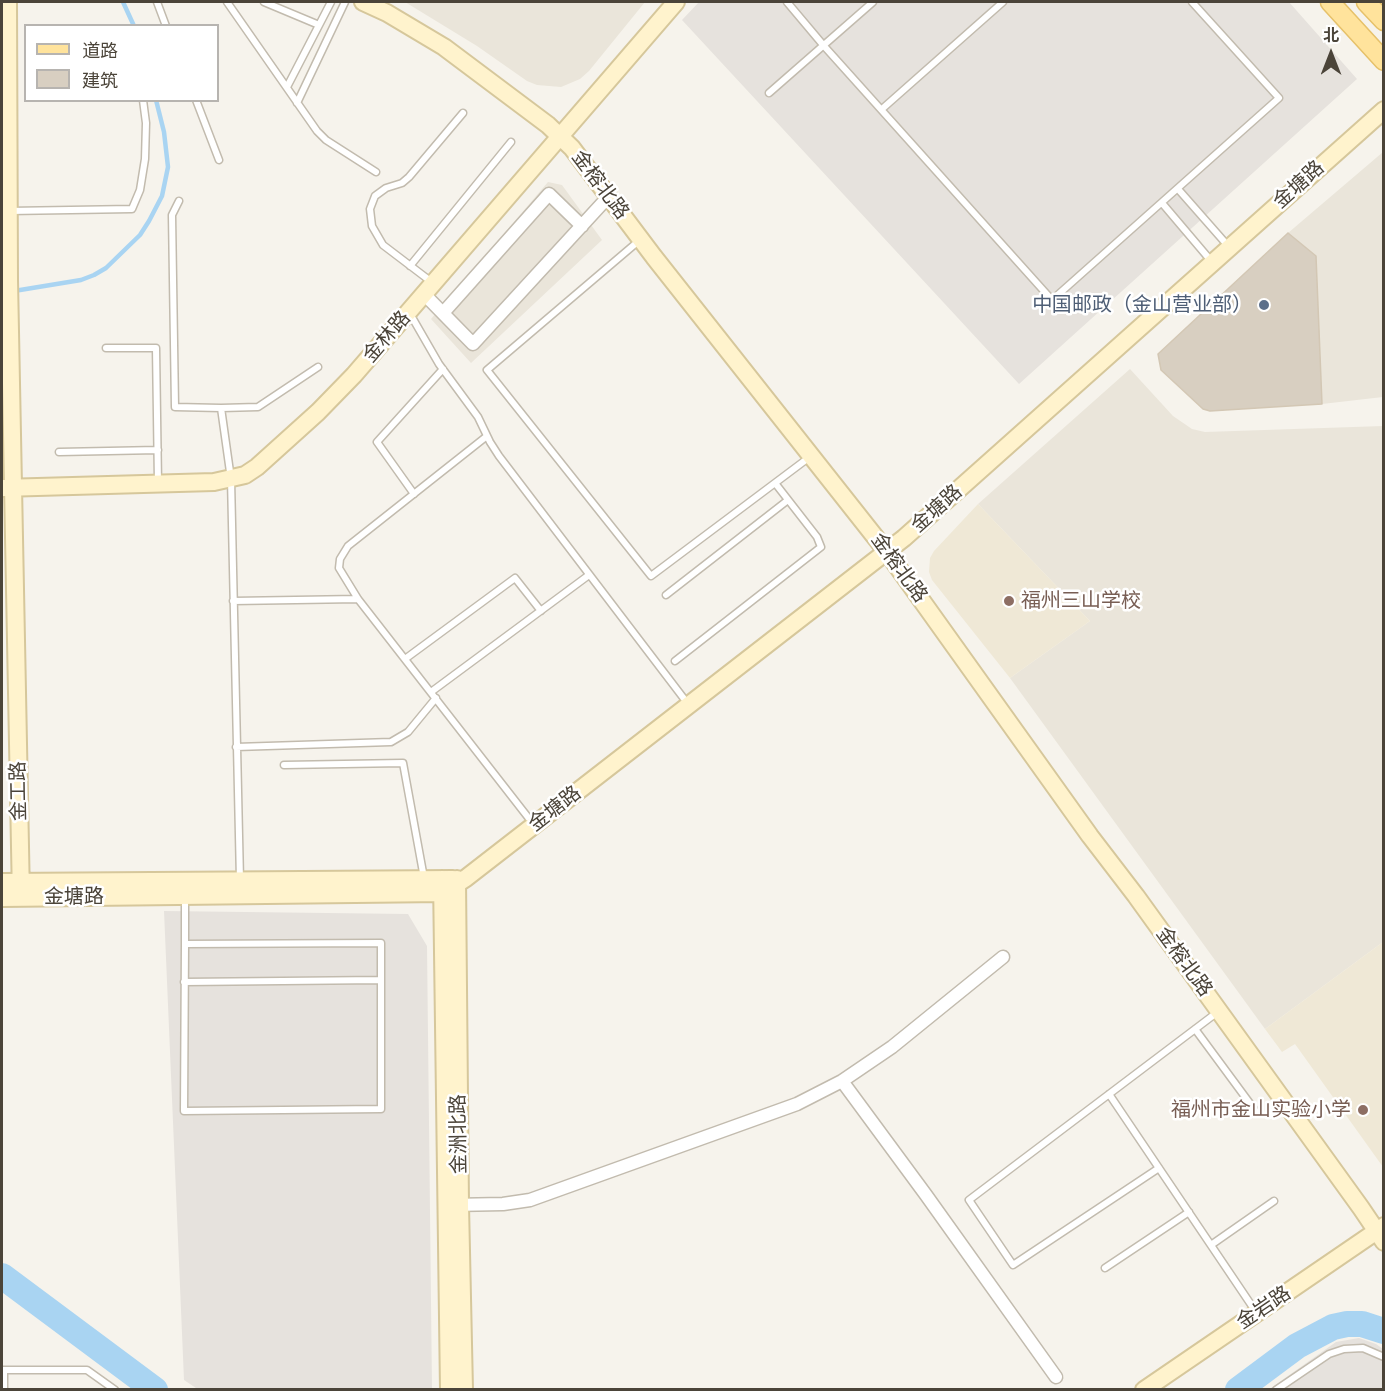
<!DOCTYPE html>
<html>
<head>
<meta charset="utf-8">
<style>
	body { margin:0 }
	#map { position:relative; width:1385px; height:1391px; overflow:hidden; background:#f6f3ec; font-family:Rubik,"Noto Sans SC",sans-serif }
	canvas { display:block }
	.frame { position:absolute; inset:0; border:3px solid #4b4439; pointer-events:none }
	.legend { position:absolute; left:24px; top:24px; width:195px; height:78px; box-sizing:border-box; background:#fff; border:2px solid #b7b4b0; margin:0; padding:8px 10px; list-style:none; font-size:18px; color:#4b4439 }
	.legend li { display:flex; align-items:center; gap:12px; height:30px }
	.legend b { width:30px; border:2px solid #b7b4b0 }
	.north { position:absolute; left:1301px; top:24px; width:60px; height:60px; -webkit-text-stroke:4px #fff; paint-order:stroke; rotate:0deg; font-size:16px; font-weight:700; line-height:24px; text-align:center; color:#4b4439 }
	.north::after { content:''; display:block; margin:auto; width:21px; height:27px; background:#4b4439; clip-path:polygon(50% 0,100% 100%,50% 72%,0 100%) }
</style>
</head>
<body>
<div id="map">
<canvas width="1385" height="1391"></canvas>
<div class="frame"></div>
<ul class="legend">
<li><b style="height:8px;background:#ffe39c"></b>道路</li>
<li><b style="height:16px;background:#d8cfc1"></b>建筑</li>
</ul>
<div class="north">北</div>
</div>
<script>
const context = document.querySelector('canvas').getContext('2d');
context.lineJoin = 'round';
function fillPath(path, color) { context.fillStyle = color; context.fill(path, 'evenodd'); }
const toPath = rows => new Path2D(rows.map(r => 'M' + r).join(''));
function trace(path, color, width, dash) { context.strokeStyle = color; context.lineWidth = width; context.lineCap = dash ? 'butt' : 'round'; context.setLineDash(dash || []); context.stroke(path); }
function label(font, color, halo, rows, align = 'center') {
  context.font = font + ' Rubik,"Noto Sans SC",sans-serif'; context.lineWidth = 5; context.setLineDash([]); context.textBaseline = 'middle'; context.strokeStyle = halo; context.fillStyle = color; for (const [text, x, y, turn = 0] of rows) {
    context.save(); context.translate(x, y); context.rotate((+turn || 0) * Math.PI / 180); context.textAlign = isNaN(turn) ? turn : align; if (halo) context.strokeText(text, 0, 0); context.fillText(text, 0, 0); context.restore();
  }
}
fillPath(toPath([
	[405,2,645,2,589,71,580,79,561,87,537,85,527,81,477,46],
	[1383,152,1383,397,1322,404,1316,256,1288,233],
	[548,182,562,185,602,240,471,363,431,319],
	[1130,369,1173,416,1192,429,1205,432,1383,426,1383,942,1265,1029,1010,678,1090,621,978,504]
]), '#eae5da');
fillPath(toPath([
	[699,2,1289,2,1357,79,1019,384,682,20],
	[164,911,408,914,427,946,432,1389,199,1390,184,1380],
	[1359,1338,1376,1344,1383,1349,1383,1389,1268,1390,1336,1342]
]), '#e6e2dd');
fillPath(toPath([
	[978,504,1090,621,1010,678,932,580,929,572,930,558,934,551],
	[1383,942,1383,1167,1295,1044,1282,1052,1265,1029]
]), '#efe8d6');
trace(toPath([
	[123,2,134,26],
	[14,291,81,280,94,275,106,268,140,235,149,221,162,196,168,167,164,132,156,100]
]), '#a9d4f2', 4.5);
trace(toPath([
	[2,1276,155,1390],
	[1238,1390,1297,1346,1333,1327,1347,1324,1362,1324,1384,1331]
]), '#a9d4f2', 26);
const building = toPath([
	[1288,233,1316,256,1322,404,1210,411,1203,409,1161,370,1158,354,1288,233]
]);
fillPath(building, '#d8cfc1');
trace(building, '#d3c7b4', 1.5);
const lane = toPath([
	[157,2,166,26],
	[227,2,317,131,326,140,376,172],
	[264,2,319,25],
	[787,2,824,46,1052,300,1279,98,1192,2],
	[287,87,331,2],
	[769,93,873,2],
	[196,100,219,160],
	[297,103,345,2],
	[882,109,1003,2],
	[1178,189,1229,247],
	[179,201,172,215,175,407,221,408,231,479,240,880],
	[1162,203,1212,262],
	[9,211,132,209,140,190,145,159,146,123,143,100],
	[641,239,487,370,651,576,811,456],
	[410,266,511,142],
	[433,283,383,245,372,226,370,209,375,196,386,188,402,183,409,177,463,113],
	[409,312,439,364,478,417,490,442,499,456,688,704],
	[106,348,156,348,158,483],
	[221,408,258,407,318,367],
	[487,436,348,546,340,559,339,568,358,599,534,825],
	[59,452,158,450],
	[414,494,377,442,443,369],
	[666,595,788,500],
	[233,601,358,599],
	[405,659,515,578,541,611],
	[675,661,821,547,817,537,775,483],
	[431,692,589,575],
	[236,747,391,742,408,732,436,698],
	[284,765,403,763,424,878],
	[185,944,381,943,381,1109,184,1111,185,944,185,897],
	[184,982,381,980],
	[1195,1029,1257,1113],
	[1109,1094,1256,1312],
	[1159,1168,1013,1265,969,1200,1219,1011],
	[1211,1245,1274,1201],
	[1105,1268,1189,1212],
	[2,1370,4,1370,4,1390],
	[4,1370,87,1370,115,1390],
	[1276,1390,1329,1354,1344,1349,1363,1348,1384,1357]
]);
const street = toPath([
	[424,294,473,344,609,196],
	[443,313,549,194,582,226],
	[842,1081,926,1195,1056,1377],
	[452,1205,503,1204,530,1200,797,1104,842,1081,892,1047,1003,957]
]);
const secondary = toPath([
	[8,2,9,280,21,898],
	[363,2,387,13,444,47,548,125,572,148,654,257,887,552,1090,836,1136,896,1361,1208,1384,1242],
	[2,488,214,482,245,475,257,467,318,412,354,375,676,2],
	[442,879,449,1390],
	[457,879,460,1205,464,1390],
	[2,882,453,879],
	[2,898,443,893,466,878,904,538,1384,110],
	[1144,1390,1384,1226]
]);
const primary = toPath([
	[1330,2,1384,61],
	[1366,2,1384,21]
]);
trace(lane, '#c2bbae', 9);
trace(street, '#c2bbae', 15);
trace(secondary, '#d6c79b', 20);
trace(primary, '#e6c16a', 21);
trace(lane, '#fff', 6);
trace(street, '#fff', 12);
trace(secondary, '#fff3cd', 16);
trace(primary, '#ffe39c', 18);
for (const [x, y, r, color] of [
	[1264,305,6,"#5c6f8a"],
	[1009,601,6,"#8d6e63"],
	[1363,1110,6,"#8d6e63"]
]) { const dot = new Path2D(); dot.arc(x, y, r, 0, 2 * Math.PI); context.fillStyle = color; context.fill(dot); trace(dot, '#fff', 2); }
label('20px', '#4b4439', '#fff', [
	["金榕北路",600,185,53],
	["金塘路",1299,185,-42],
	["金林路",387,337,-49],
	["金塘路",937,509,-42],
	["金榕北路",899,568,54],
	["金工路",19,791,-91],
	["金塘路",555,809,-38],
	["金塘路",74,897],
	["金榕北路",1184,962,54],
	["金洲北路",459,1134,-91],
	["金岩路",1264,1308,-34]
]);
label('20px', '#4e5e75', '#fff', [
	["中国邮政（金山营业部）",1252,305]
], 'right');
label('20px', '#785e54', '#fff', [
	["福州三山学校",1021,601],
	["福州市金山实验小学",1351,1110,"right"]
], 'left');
</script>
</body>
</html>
